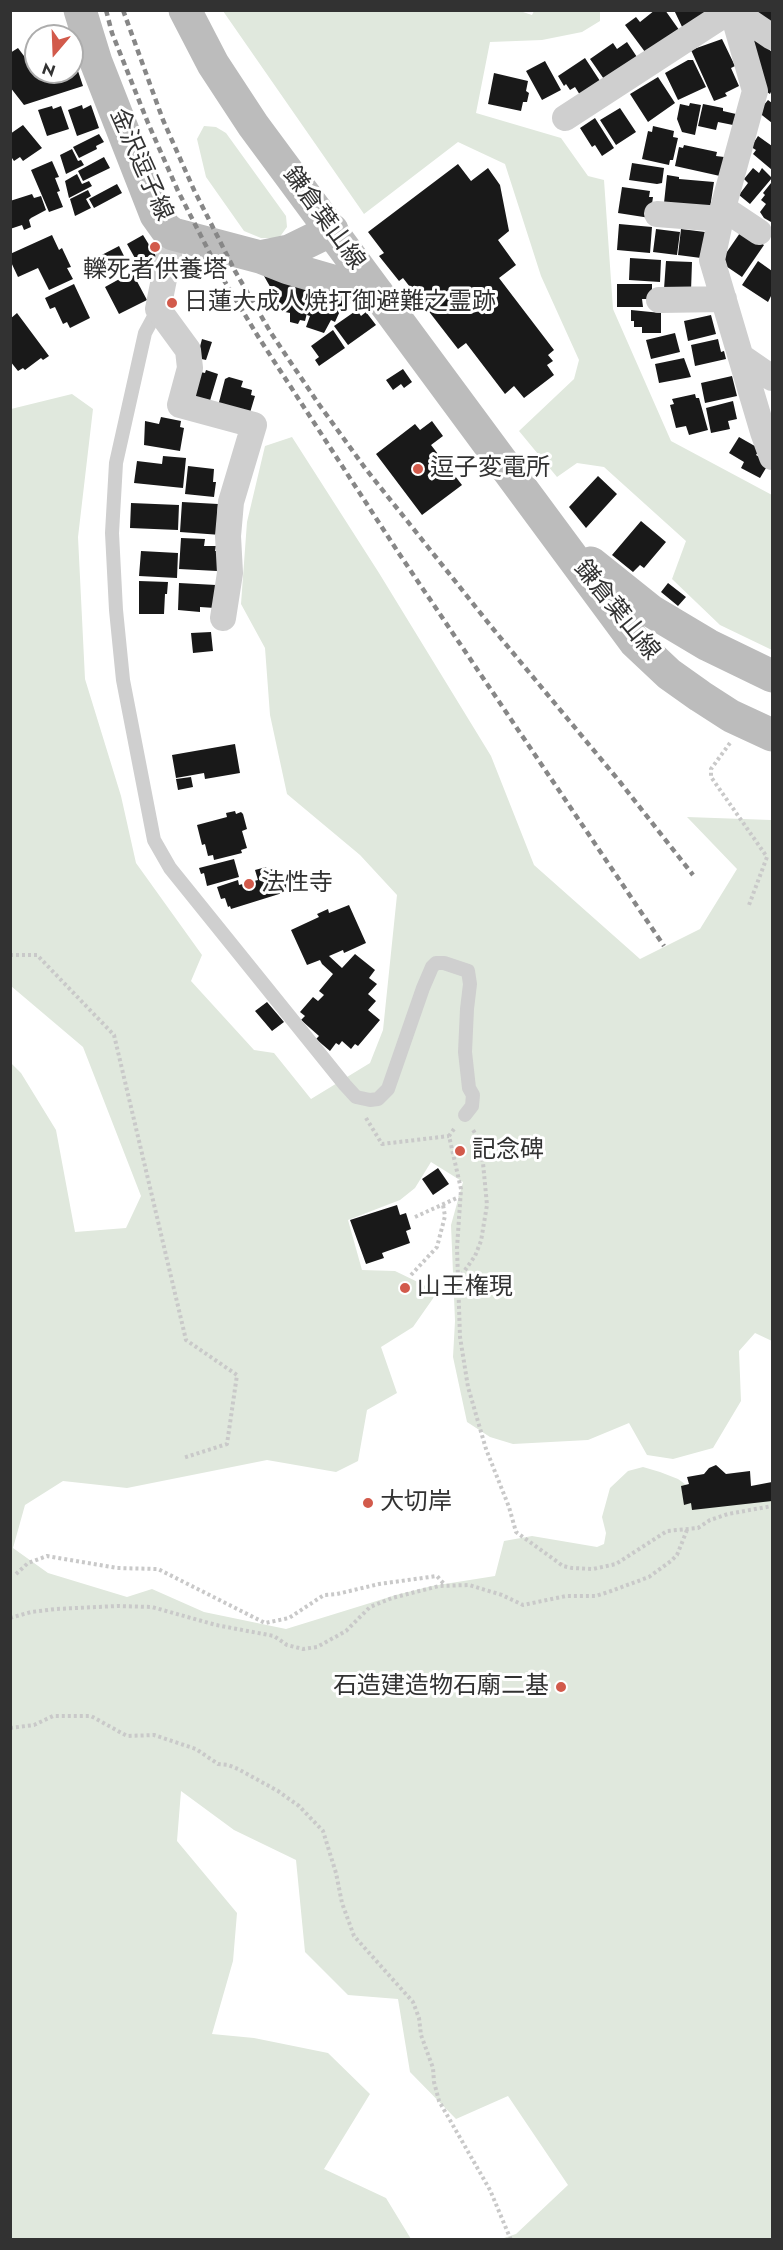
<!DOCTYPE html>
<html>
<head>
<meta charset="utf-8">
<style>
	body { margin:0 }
	#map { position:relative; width:783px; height:2250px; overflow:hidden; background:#fff; font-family:Jost,sans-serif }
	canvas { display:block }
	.frame { position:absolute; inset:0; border:12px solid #323232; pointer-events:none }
	.north { position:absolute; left:24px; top:24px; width:60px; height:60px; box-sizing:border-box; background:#fff; border:2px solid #adadad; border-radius:50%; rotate:199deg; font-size:16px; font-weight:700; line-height:24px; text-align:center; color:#323232 }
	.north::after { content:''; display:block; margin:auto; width:21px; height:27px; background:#d25a4b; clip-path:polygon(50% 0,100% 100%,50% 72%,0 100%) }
</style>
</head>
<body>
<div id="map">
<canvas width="783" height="2250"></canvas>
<div class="frame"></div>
<div class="north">N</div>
</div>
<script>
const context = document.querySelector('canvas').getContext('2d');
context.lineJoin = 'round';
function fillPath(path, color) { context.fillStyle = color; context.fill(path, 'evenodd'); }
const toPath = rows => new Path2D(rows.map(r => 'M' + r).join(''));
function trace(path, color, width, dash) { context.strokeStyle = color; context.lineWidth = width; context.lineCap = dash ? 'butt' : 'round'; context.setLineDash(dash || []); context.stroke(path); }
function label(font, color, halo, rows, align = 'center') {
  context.font = font + ' Jost,"Noto Sans JP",sans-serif'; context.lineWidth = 6; context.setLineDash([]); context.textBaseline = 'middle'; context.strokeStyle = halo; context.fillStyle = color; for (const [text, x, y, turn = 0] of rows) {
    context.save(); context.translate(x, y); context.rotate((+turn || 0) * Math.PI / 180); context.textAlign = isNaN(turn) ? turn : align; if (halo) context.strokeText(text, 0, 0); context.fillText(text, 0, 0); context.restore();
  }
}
fillPath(toPath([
	[517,10,532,15,534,11,600,11,600,21,582,32,542,40,490,42,476,113,561,138,588,176,604,180,613,309,671,441,772,495,772,650,720,625,672,579,686,541,604,467,577,463,557,477,519,431,574,379,579,360,541,276,505,164,458,142,364,214,223,11],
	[204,126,216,127,226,133,286,216,287,227,279,238,261,238,244,231,206,177,197,139],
	[72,394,93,409,78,537,85,679,121,796,136,863,202,955,191,981,254,1050,274,1053,311,1099,370,1063,383,1030,397,895,360,855,287,794,270,715,265,648,241,604,247,522,265,446,292,437,379,573,491,756,534,865,640,959,700,929,737,869,687,817,771,820,772,822,772,1341,755,1333,739,1351,741,1401,713,1448,673,1459,647,1455,629,1423,588,1440,513,1444,490,1437,467,1422,453,1357,455,1321,451,1225,463,1182,431,1162,415,1188,400,1200,348,1220,362,1270,395,1271,424,1285,434,1297,413,1327,381,1347,397,1393,367,1410,358,1461,336,1472,267,1460,127,1488,63,1481,25,1505,13,1548,48,1573,127,1597,152,1589,204,1612,286,1629,396,1595,432,1586,495,1576,504,1541,532,1536,597,1547,604,1544,606,1533,602,1517,610,1488,628,1471,643,1467,660,1472,678,1479,699,1494,723,1503,772,1494,772,2239,501,2239,516,2234,568,2185,508,2096,456,2119,410,2072,398,1999,348,1995,305,1952,296,1860,234,1830,181,1791,177,1841,237,1913,233,1961,212,2034,254,2038,328,2053,370,2094,324,2169,386,2198,411,2239,11,2239,10,1062,21,1073,56,1130,75,1232,126,1228,141,1196,83,1047,11,986,11,409]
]), '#e0e8dd');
fillPath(toPath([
	[655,10,665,10,682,34,648,56,625,25,636,17,640,22],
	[674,10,713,10,684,31],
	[756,10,772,10,772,24,755,13],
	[750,36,765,43,767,48,772,52,772,90,770,94,759,87],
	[722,39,735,66,731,68,739,86,725,93,727,96,714,101,691,50],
	[627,42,639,60,606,82,590,59,613,43,617,49],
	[18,48,36,72,72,72,72,60,74,59,83,86,24,105,10,87,10,53],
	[585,58,602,84,580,95,575,87,570,90,566,84,564,86,558,76],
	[688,60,693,60,706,87,678,100,665,73],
	[545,61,561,90,542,100,526,71],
	[494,73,528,81,526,91,529,93,527,102,523,102,521,111,488,104],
	[658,77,675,103,648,122,630,94],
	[768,100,772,103,772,123,758,112],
	[690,103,701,105,695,135,682,132,677,119,680,104,689,106],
	[703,104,723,108,723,111,736,114,733,125,718,122,716,130,698,126],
	[82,105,83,109,91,105,99,128,77,136,68,110],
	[52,106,53,109,61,106,69,129,47,136,38,110],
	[620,108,636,132,616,145,600,120],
	[595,118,614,148,602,156,595,145,592,147,580,128],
	[23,125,42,148,23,161,20,157,14,161,10,155,10,134],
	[653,126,674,131,673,137,678,138,673,160,670,160,669,165,642,159,648,131,652,132],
	[99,134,104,142,96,146,97,149,79,158,73,147],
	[758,136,772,146,772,170,753,154,756,150,751,147],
	[684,145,717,152,716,156,724,157,720,176,675,166,679,147,683,148],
	[72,149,78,161,81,160,84,165,66,174,60,155],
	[104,157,110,168,83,181,78,171],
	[52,161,59,177,55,178,60,191,57,192,63,207,49,212,31,170],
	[632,163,664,168,662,183,657,184,629,180],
	[458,164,471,181,488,168,500,185,509,231,498,240,516,265,499,278,554,350,548,355,553,361,547,365,554,375,524,398,514,386,505,394,466,343,458,349,403,278,399,281,379,256,384,253,368,232],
	[753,168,759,173,762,168,772,178,750,204,739,195,748,183,744,179],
	[77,174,82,184,89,181,92,186,69,198,65,181],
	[667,175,679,177,679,179,714,182,710,208,664,203],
	[771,183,772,220,771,222,764,218,760,212,766,204,761,200,765,195,763,193],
	[117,184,122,193,94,208,89,199],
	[622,187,650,191,649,197,653,197,650,218,618,213],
	[88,190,91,196,86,199,91,208,75,216,70,199],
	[32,194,34,198,41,196,46,210,31,218,29,220,31,227,24,230,22,225,10,229,10,201],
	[619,224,652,227,650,253,617,250],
	[656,229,680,232,677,255,653,252],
	[681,229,705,232,701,258,678,255],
	[742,230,764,245,742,277,720,262],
	[52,235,59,250,62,248,71,267,67,268,73,279,49,290,38,268,18,277,10,260,10,254],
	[143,235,156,256,156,269,145,276,127,244],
	[119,246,128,264,102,276,94,259],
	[630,258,661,260,660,282,629,280],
	[666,261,692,262,691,291,664,289],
	[758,261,772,271,772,294,768,302,742,285],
	[132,272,147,300,119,314,105,287],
	[264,276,314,285,305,321,300,320,298,324,290,322,290,313,285,312,286,307,281,306],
	[74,284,90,318,70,328,67,322,63,324,55,307,50,309,45,298],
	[617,284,652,284,652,299,642,299,643,307,617,307],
	[317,288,345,300,335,322,331,320,324,333,306,327,310,316,307,315],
	[357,310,361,316,366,312,376,325,348,345,334,326],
	[631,310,661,313,661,333,642,333,642,327,634,327,634,321,631,321],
	[17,313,49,356,43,360,41,358,25,370,23,368,18,371,10,361,10,319],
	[711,315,716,334,688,341,684,321],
	[333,330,345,348,319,366,315,360,319,357,311,346],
	[675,333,680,352,651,359,646,340],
	[202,339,212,342,206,360,197,358],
	[718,339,721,352,724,351,726,359,695,366,691,345],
	[684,358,691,377,659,383,655,364],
	[403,369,412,382,404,388,401,384,393,390,386,380],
	[206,370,218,374,209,404,188,397,196,371,205,373],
	[732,376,737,396,705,403,701,383],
	[229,377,243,381,241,387,252,390,251,395,255,396,249,416,218,406,225,379],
	[695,394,696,398,699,398,708,430,689,435,686,426,676,428,670,405,674,404,672,399],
	[733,401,737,419,728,421,730,429,711,433,706,408],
	[161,417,181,421,180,427,184,428,180,451,144,445,145,421,159,424],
	[432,421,443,436,431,445,462,485,422,515,376,454,415,424,420,430],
	[739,437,760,449,756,455,769,463,760,478,741,468,744,462,729,453],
	[163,456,186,458,183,488,134,483,137,461,162,464],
	[188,466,214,469,213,482,216,482,214,497,185,494],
	[598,476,617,494,586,528,569,507],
	[182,502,218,504,217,518,221,535,180,532],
	[131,503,179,505,178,530,130,528],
	[641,521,666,542,644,568,640,565,633,572,612,555],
	[181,538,205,539,204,546,216,546,215,551,218,551,217,571,179,569],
	[141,551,178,553,177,578,139,576],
	[139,581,168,582,167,594,165,594,164,614,139,614],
	[179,583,216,585,215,608,200,607,200,612,178,610],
	[668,583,686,597,678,606,661,592],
	[211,632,213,651,193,653,191,633],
	[235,744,240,773,205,779,204,773,176,778,172,755],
	[191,777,193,787,178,790,176,779],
	[235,811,236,814,241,812,243,814,247,829,242,831,247,848,241,850,242,853,214,860,213,855,208,856,205,844,202,845,197,825,227,817,226,813],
	[234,859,239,877,207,886,204,873,201,874,199,868],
	[266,867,267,871,275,868,277,876,287,873,292,890,231,909,230,906,228,907,225,898,221,899,217,887,238,880,239,885,258,880,255,870],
	[349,905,366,943,344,953,343,950,329,956,342,968,355,954,375,970,369,978,377,984,368,994,376,1001,368,1010,380,1020,358,1046,355,1044,351,1049,342,1041,339,1045,336,1043,330,1051,316,1039,319,1036,301,1020,305,1016,300,1012,313,997,318,1001,324,995,319,991,333,974,322,964,320,960,307,965,291,930,319,917,317,914,328,909,329,913],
	[267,1002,284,1022,272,1031,255,1011],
	[438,1168,449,1184,433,1195,422,1179],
	[397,1205,400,1215,406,1213,411,1229,406,1231,410,1243,382,1253,384,1258,366,1264,350,1220],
	[716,1465,726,1474,750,1471,751,1486,772,1482,772,1501,692,1510,691,1503,684,1505,681,1486,689,1484,687,1477,704,1474,709,1468]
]), '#191919');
trace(toPath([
	[730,743,711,769,711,777,767,857,749,905],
	[10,955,37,955,114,1035,186,1340,237,1375,227,1444,183,1458],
	[366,1118,382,1144,449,1136],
	[454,1129,449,1136,461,1189,457,1248,460,1337,468,1387,486,1449,509,1507,516,1532,563,1566,572,1568,593,1569,616,1564,667,1531,698,1528,710,1520,728,1514,772,1506],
	[415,1217,459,1197],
	[411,1275,437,1247,445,1216,443,1205],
	[458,1280,475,1256,481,1241,487,1205,483,1163,478,1138,473,1130],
	[16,1574,28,1563,47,1556,117,1568,158,1569,265,1623,289,1618,324,1595,337,1594,379,1584,437,1576,445,1585],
	[10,1618,31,1612,56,1609,117,1606,152,1607,216,1625,274,1636,287,1645,303,1649,317,1647,346,1631,370,1607,392,1598,439,1586,469,1585,502,1595,523,1605,566,1596,596,1596,611,1591,649,1577,671,1561,677,1555,687,1530],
	[10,1728,34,1725,53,1716,91,1716,127,1736,154,1735,196,1749,218,1764,228,1765,238,1769,278,1791,299,1806,323,1831,336,1873,342,1903,354,1936,413,2002,419,2018,421,2035,433,2068,434,2082,439,2101,490,2190,511,2240]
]), '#c9c9c9', 4, [3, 3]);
trace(toPath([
	[158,309,145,333,116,463,112,533,116,610,123,680,154,840,170,868,345,1085,356,1097,370,1100,378,1099,388,1089,423,988,432,967,436,963,444,963,468,971,470,984,467,1009,465,1052,469,1088,473,1095,472,1106,465,1115]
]), '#cfcfcf', 14);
trace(toPath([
	[732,10,755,91,723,208,712,260,763,432,772,457],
	[736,23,747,20,772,37],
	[565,118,731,10],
	[723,208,759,232],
	[657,214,721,219],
	[173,234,158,309,188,350,190,368,180,405,254,425,231,502,228,536,230,573,223,618],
	[659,300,724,299],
	[743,358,772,378]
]), '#cfcfcf', 26);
trace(toPath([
	[80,10,96,62,156,215,166,229,173,234,260,257,288,268,378,294],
	[185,10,213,64,253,125,635,642,669,674,700,696,731,716,772,735],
	[260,257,289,251,332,230],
	[591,563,651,611,708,645,772,676]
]), '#bcbcbc', 33);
trace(toPath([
	[106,10,112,33,148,123,178,191,222,277,259,338,398,552,664,946],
	[123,10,163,120,194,190,235,271,271,333,318,403,365,468,494,630,620,782,693,875]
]), '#878787', 4.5, [6, 4.5]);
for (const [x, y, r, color] of [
	[155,247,6,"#d25a4b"],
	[172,303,6,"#d25a4b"],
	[418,469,6,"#d25a4b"],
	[249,884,6,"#d25a4b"],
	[460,1151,6,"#d25a4b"],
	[405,1288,6,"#d25a4b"],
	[368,1503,6,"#d25a4b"],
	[561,1687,6,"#d25a4b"]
]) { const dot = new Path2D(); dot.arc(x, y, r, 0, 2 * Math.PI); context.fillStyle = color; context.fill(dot); trace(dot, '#fff', 2); }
label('24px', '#323232', '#fff', [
	["金沢逗子線",140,165,66],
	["鎌倉葉山線",323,219,54],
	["鎌倉葉山線",616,611,51]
]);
label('24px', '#323232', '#fff', [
	["轢死者供養塔",155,271,"center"],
	["日蓮大成人焼打御避難之霊跡",184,303],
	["逗子変電所",430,469],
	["法性寺",261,884],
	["記念碑",472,1151],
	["山王権現",417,1288],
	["大切岸",380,1503],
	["石造建造物石廟二基",549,1687,"right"]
], 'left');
</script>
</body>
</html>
